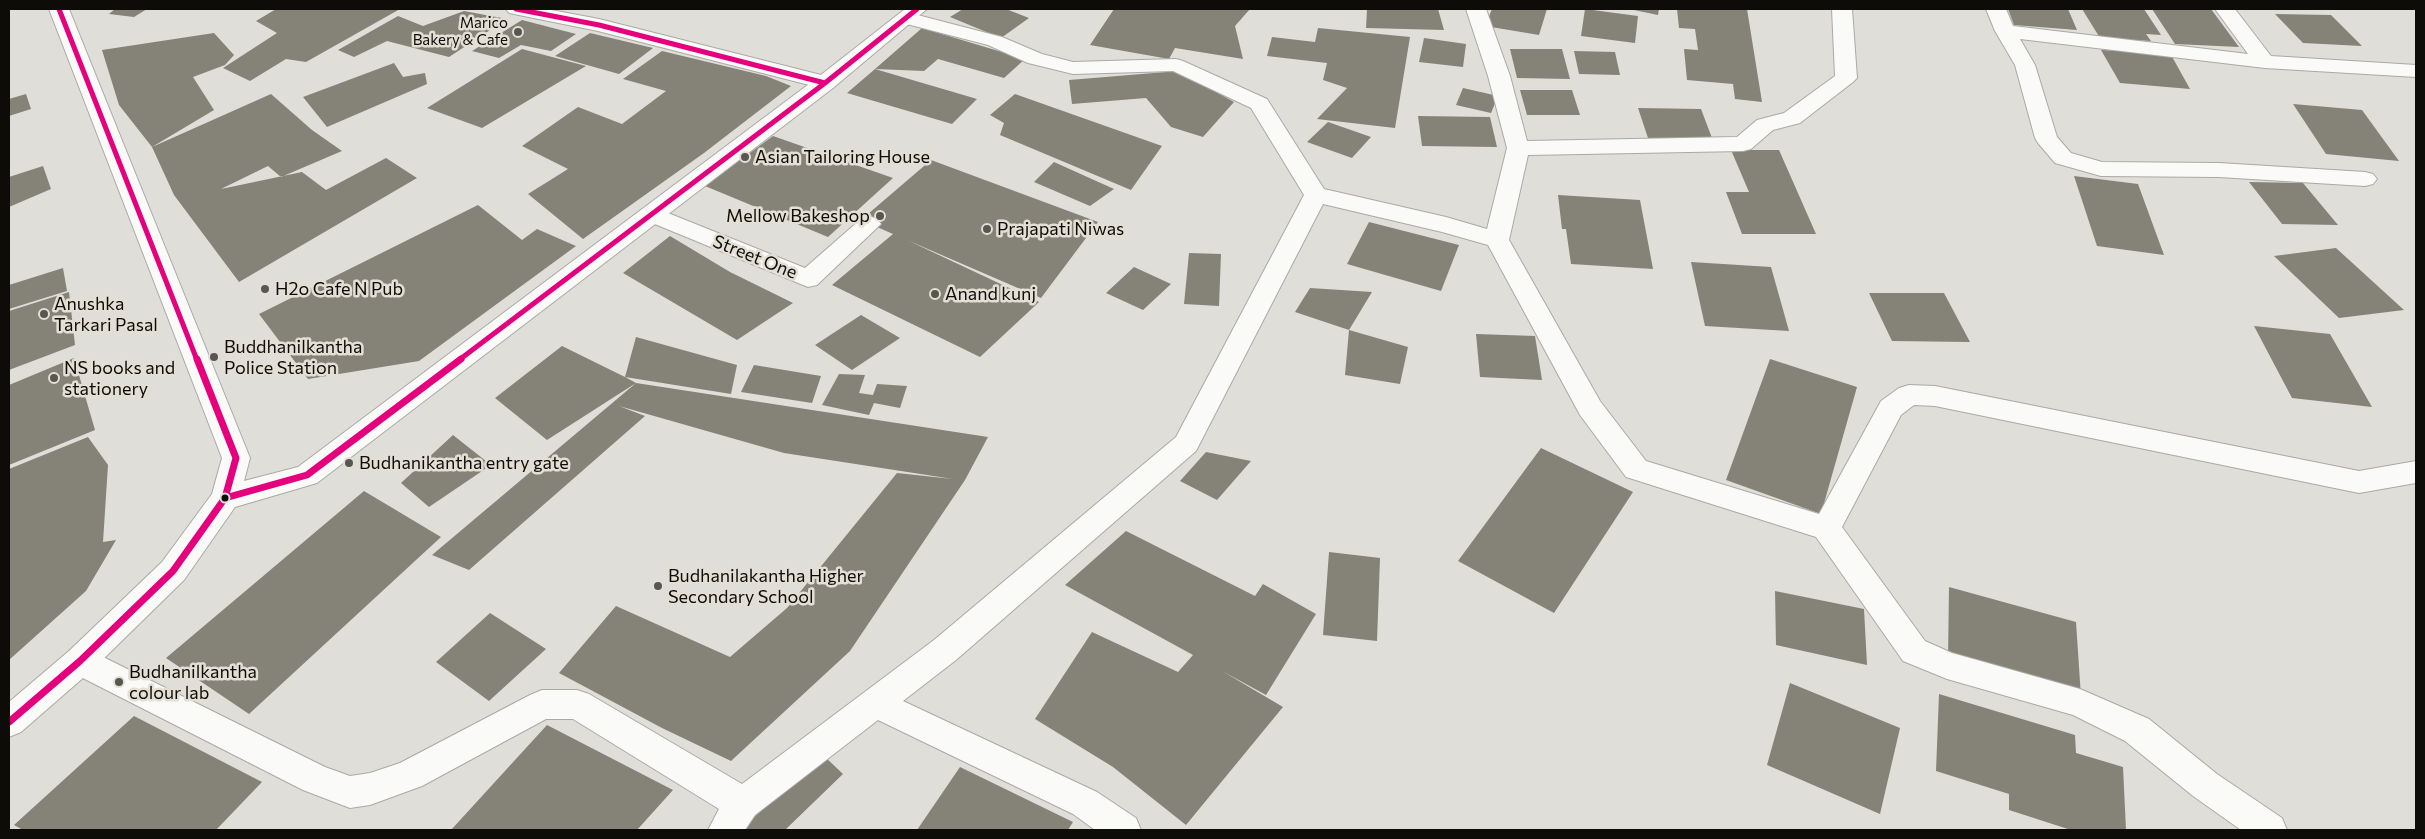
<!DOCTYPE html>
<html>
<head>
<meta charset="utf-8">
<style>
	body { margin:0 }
	#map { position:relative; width:2425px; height:839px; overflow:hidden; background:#e0ded8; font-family:Commissioner,sans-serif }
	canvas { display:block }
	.frame { position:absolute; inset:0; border:10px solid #0d0c08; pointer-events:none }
</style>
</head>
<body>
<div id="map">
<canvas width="2425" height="839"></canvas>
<div class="frame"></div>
</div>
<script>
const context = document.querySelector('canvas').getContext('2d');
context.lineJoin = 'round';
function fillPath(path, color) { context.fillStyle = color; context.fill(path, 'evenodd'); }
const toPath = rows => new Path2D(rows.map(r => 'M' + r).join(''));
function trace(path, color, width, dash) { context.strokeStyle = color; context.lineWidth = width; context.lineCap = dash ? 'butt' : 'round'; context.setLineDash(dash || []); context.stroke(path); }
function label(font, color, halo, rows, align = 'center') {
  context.font = font + ' Commissioner,sans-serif'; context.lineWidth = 5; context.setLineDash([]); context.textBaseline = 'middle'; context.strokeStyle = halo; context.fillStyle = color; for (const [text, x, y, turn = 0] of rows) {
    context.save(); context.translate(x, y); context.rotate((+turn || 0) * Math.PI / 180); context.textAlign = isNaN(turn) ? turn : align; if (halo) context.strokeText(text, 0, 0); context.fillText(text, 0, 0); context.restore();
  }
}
fillPath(toPath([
	[115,9,147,9,134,17,109,14],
	[276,9,400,9,306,62,286,59,250,81,223,68,277,33,256,21],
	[963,9,1006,9,1029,18,1001,38,950,17],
	[1114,9,1250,9,1235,26,1243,59,1175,48,1169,59,1090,45],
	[1367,9,1438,9,1444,30,1366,28],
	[1492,9,1547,9,1539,35,1485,26],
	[1585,9,1638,16,1635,43,1581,36],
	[1629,9,1659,9,1658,15],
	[1677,9,1747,9,1762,102,1735,99,1733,84,1687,80,1684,49,1698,50,1695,29,1679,28],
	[2008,9,2068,9,2077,30,2014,25],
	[2082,9,2144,9,2161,35,2146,34,2151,41,2100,38],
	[2152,9,2211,9,2239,47,2175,44],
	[464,11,507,19,449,57,387,41,354,57,338,50,398,16,423,26],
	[2275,14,2331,15,2362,46,2303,43],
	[522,20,576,34,551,51,521,45,499,58,472,51],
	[922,28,1025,59,1004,78,938,59,924,71,875,69,977,99,952,124,847,93,875,69],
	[1318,28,1410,37,1395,128,1317,119,1347,88,1323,80,1327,63,1267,56,1272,37,1315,42],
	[214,33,234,55,225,65,193,77,214,110,152,147,271,94,312,130,342,151,281,177,268,166,221,189,302,172,326,190,386,158,417,178,239,282,174,195,152,147,119,105,102,50],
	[590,33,653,48,619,74,555,56],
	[1424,38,1466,44,1463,67,1419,62],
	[522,49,586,66,482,128,427,108],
	[1510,49,1562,49,1570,79,1517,78],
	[2101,50,2170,53,2190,89,2120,83],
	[662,51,766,76,791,86,704,153,583,239,528,194,568,169,522,146,578,107,622,124,666,91,623,79],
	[1574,51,1615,52,1620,75,1579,74],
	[394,63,403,77,425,73,427,84,327,127,303,97],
	[1178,71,1234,102,1203,137,1171,127,1146,98,1072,104,1069,80],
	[1463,88,1498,96,1491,113,1456,105],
	[1520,90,1572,90,1580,115,1527,115],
	[26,94,31,109,9,116,9,99],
	[1015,94,1162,146,1131,190,1000,135,1004,123,990,115],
	[2293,104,2362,110,2399,161,2326,154],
	[1638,108,1701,109,1712,138,1648,138],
	[1418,116,1490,117,1497,147,1422,146],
	[1328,122,1371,137,1352,158,1307,142],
	[773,136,893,178,828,237,705,186],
	[1731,150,1779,150,1816,234,1742,234,1726,192,1749,192],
	[931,160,1098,222,1041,298,907,240,1039,302,980,357,832,285,893,234,861,220],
	[1054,162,1114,189,1090,206,1034,182],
	[43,166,51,189,9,207,9,177],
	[2074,176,2138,184,2164,255,2097,246],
	[2249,182,2303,183,2338,225,2282,224],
	[1558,195,1640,200,1653,269,1571,264,1566,229,1562,229],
	[478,205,522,240,537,229,576,246,419,361,308,379,259,314],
	[1369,222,1459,245,1441,291,1347,264],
	[670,236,730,272,793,303,737,340,623,273],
	[2336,248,2404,310,2339,318,2274,256],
	[1189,253,1221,254,1219,306,1184,304],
	[1691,262,1771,267,1789,331,1705,326],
	[1134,267,1171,284,1143,310,1106,293],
	[63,268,67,291,9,309,9,285],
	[1310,288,1372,292,1349,330,1295,312],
	[69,292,75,345,9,370,9,311],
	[1869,293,1944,293,1970,342,1892,341],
	[861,315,900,338,852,370,815,345],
	[2254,326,2330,334,2372,407,2292,398],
	[1349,330,1408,347,1400,384,1345,375],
	[1476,334,1535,336,1542,380,1480,377],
	[636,337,737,365,731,394,625,377,636,383,547,440,495,398,562,346,625,377],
	[74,358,95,430,9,465,9,385],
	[1770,359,1857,387,1821,514,1726,480],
	[754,365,821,376,812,403,741,392],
	[839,374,865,375,859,393,873,395,877,384,907,386,900,408,874,403,869,415,822,405],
	[636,383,988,437,965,480,850,651,731,761,662,728,559,673,616,606,730,657,787,608,897,473,953,479,784,453,619,406,645,416,469,570,432,555],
	[453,435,491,465,429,507,401,483],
	[88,437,108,465,103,542,116,540,86,591,9,660,9,469],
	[1541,448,1633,492,1554,613,1458,561],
	[1206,452,1251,461,1217,500,1180,481],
	[364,491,441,537,249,714,166,658],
	[1126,531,1255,596,1263,584,1316,614,1266,695,1222,671,1283,707,1186,825,1113,767,1035,719,1092,632,1178,672,1193,655,1065,585],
	[1329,552,1380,558,1377,641,1323,635],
	[1949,587,2076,622,2081,697,1948,660],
	[1775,591,1864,609,1867,665,1776,645],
	[490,613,546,649,489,701,436,662],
	[1790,683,1900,728,1880,814,1767,765],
	[1939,694,2075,735,2076,753,2123,767,2126,830,2071,830,2009,810,2009,794,1936,771],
	[134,716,262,782,216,830,23,830,14,825],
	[547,725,673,790,637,830,451,830],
	[823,755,843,774,785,830,740,830],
	[960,767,1073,822,1068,830,917,830]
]), '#858277');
const street = toPath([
	[506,9,546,9,599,19,833,78,836,83,833,88,825,89,598,31,509,13,506,9],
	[1466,9,1486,9,1510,76,1527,141,1737,137,1757,120,1784,113,1835,76,1832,9,1852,9,1857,78,1853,82,1800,123,1773,130,1751,149,1743,151,1528,155,1509,240,1600,401,1646,461,1819,514,1881,401,1899,388,1909,385,1935,386,2359,471,2416,461,2416,483,2359,493,1935,406,1914,405,1901,415,1842,527,1925,641,1952,653,2080,689,2149,719,2217,774,2282,818,2287,830,2241,830,2193,796,2125,741,2073,715,1947,679,1903,661,1816,537,1626,477,1580,415,1488,245,1442,232,1323,204,1196,451,956,660,903,701,1097,792,1136,818,1141,830,1095,830,1073,814,878,720,755,815,745,830,708,830,719,809,573,719,546,719,422,786,370,805,350,808,303,790,69,671,64,661,69,651,80,647,91,651,325,767,350,776,370,773,400,763,530,695,542,690,577,690,589,694,742,784,934,640,1176,437,1304,195,1251,108,1173,71,1073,74,1028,63,988,45,899,22,896,18,899,14,906,12,1002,37,1042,54,1073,62,1176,59,1183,61,1267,99,1324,189,1446,217,1487,229,1507,148,1488,76,1466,9],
	[1986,9,2006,9,2013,26,2248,54,2215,9,2235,9,2271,56,2416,65,2416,77,2265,68,2020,39,2035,65,2057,137,2071,153,2102,162,2219,163,2365,172,2373,174,2377,179,2373,184,2365,186,2219,177,2101,176,2055,163,2038,143,2035,138,2015,65,1995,31,1986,9],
	[653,207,805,268,861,219,869,216,877,219,881,224,817,285,808,287,645,220,641,215,645,210,653,207]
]);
const secondary = toPath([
	[49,9,69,9,250,458,244,481,298,467,817,78,905,9,927,9,833,88,317,483,235,507,184,580,91,671,21,732,9,737,9,702,69,651,162,562,212,494,222,458,49,9]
]);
trace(street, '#aba9a5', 2);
trace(secondary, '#aba9a5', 2);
fillPath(street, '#fafaf9');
fillPath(secondary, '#fafaf9');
trace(toPath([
	[59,9,197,360],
	[516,9,599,25,825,83],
	[459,360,825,83,917,9]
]), '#e5007d', 5);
trace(toPath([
	[225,498,307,475,461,359],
	[9,722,80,661,173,571,225,498,236,458,197,359]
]), '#e5007d', 7);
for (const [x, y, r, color] of [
	[518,32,5,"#575651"],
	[745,157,5,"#575651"],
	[880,216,5,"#575651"],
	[987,229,5,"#575651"],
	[265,289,5,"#575651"],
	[935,294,5,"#575651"],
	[44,314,5,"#575651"],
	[214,357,5,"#575651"],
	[54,378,5,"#575651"],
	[349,463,5,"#575651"],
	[225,498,4.5,"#0d0c08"],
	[658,586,5,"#575651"],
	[119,682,5,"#575651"]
]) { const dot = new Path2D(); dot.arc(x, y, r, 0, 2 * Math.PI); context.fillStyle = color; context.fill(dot); trace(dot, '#e3dfd4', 2); }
label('15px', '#0d0c08', '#e3dfd4', [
	["Marico",508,23],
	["Bakery & Cafe",508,40]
], 'right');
label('18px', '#0d0c08', '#e3dfd4', [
	["Asian Tailoring House",755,157],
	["Mellow Bakeshop",870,216,"right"],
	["Prajapati Niwas",997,229],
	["H2o Cafe N Pub",275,289],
	["Anand kunj",945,294],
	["Anushka",54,304],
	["Tarkari Pasal",54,325],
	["Buddhanilkantha",224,347],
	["Police Station",224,368],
	["NS books and",64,368],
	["stationery",64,389],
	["Budhanikantha entry gate",359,463],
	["Budhanilakantha Higher",668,576],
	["Secondary School",668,597],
	["Budhanilkantha",129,672],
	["colour lab",129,693]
], 'left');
label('18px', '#0d0c08', '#e3dfd4', [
	["Street One",755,257,22]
]);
</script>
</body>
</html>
